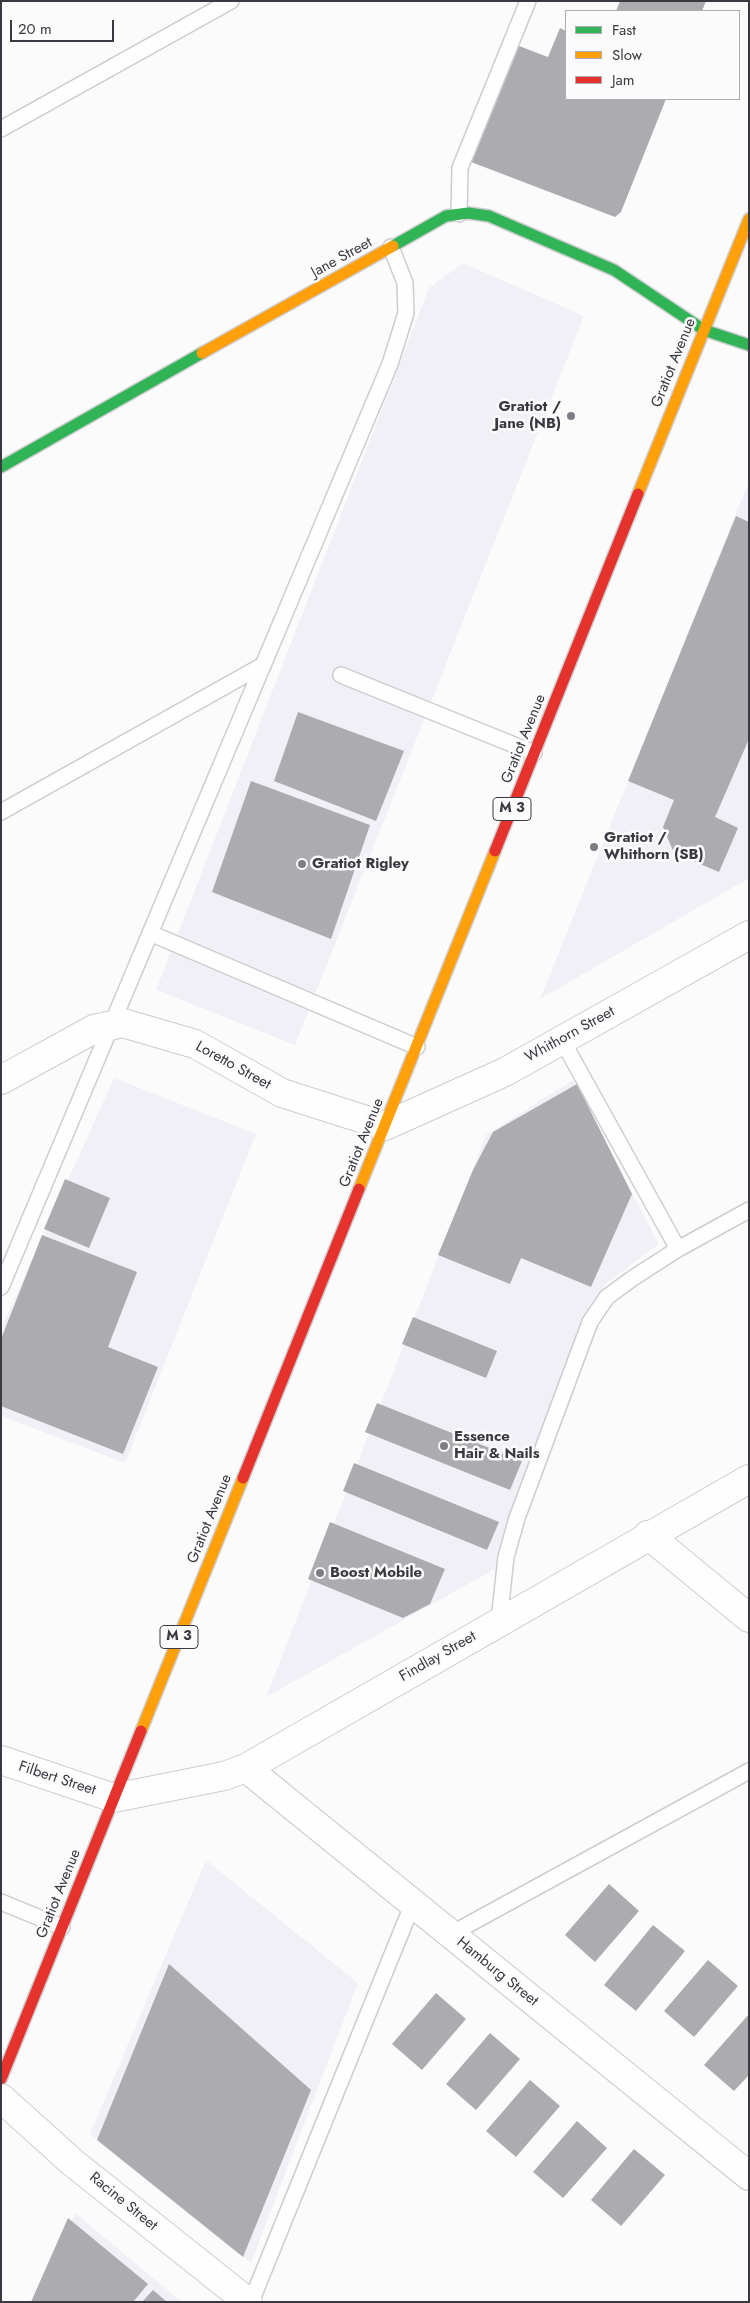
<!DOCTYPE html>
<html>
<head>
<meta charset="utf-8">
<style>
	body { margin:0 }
	#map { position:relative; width:750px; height:2303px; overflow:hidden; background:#fbfbfb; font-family:Jost,sans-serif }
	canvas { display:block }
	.frame { position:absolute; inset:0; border:2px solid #3a3942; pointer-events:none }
	.legend { position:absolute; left:565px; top:10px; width:175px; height:90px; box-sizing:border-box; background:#fbfbfb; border:1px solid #aeadb1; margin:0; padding:6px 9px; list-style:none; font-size:15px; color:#3a3942 }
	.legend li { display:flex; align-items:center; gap:10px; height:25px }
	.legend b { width:25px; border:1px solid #aeadb1 }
	.scale { position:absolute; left:10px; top:20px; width:104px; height:22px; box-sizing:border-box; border:2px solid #3a3942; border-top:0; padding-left:6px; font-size:15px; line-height:18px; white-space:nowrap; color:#3a3942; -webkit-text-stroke:4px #fbfbfb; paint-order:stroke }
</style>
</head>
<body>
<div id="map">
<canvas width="750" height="2303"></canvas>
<div class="frame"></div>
<ul class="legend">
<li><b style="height:6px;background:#30b455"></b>Fast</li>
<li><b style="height:6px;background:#ff9f0a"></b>Slow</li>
<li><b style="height:6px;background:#e5322d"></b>Jam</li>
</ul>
<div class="scale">20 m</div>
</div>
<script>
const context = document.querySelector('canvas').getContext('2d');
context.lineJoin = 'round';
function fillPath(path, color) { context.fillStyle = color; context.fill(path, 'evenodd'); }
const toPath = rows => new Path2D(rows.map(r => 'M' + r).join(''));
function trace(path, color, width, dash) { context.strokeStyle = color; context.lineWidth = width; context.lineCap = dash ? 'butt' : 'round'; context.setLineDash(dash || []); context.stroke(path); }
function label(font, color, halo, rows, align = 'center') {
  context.font = font + ' Jost,sans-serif'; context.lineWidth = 5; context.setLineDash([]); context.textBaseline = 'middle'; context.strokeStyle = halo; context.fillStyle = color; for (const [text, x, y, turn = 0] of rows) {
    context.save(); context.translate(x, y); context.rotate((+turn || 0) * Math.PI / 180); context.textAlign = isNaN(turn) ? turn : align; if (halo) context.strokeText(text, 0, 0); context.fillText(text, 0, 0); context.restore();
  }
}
fillPath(toPath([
	[463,263,584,316,295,1045,156,990,429,288],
	[749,481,749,878,540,999],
	[114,1078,256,1134,125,1463,1,1416,1,1329],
	[573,1080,659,1244,604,1285,495,1569,266,1697,486,1135],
	[206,1860,358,1983,251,2263,90,2134],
	[75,2213,182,2302,39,2302]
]), '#f2f0f7');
fillPath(toPath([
	[620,1,706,1,702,11,616,11],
	[560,28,566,31,566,99,666,99,621,212,615,217,471,162,519,46,548,57],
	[736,516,749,522,749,739,715,817,738,828,719,872,674,853,663,827,674,800,628,781],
	[298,712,404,751,376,821,274,781],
	[251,781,370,825,331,939,212,892],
	[577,1084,632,1194,591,1287,521,1258,510,1284,438,1255,473,1170,493,1132],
	[65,1179,110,1198,89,1248,44,1229],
	[42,1235,137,1272,108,1347,158,1367,123,1454,1,1406,1,1339],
	[413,1317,497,1351,486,1378,402,1344],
	[377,1403,522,1461,510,1490,365,1432],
	[354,1463,499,1522,487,1550,343,1491],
	[330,1522,445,1569,430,1604,403,1618,308,1579],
	[609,1884,639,1911,595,1962,565,1935],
	[653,1925,685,1951,636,2011,604,1985],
	[708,1960,738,1986,694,2037,664,2011],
	[169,1964,311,2090,243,2257,97,2140],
	[436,1993,466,2019,422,2070,392,2044],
	[749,2014,749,2075,734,2091,704,2065],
	[490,2033,520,2059,476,2110,446,2084],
	[530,2080,560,2106,516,2157,486,2131],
	[577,2121,607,2148,563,2198,533,2172],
	[634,2149,665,2175,621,2226,591,2200],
	[68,2218,148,2284,133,2302,31,2302],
	[153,2290,167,2302,142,2302]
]), '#acabaf');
const lane = toPath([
	[1,129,231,1],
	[459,214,460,168,528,1],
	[341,675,534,753],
	[1,812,263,665],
	[150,933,417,1047],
	[562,1040,678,1249],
	[1,1287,390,364,406,313,405,283,391,247],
	[499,1621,506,1557,517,1518,590,1322,607,1297,633,1278,678,1249,749,1210],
	[1,1902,62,1927],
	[451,1934,749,1771],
	[251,2302,413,1903]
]);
const street = toPath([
	[1,1080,94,1029,123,1023,195,1044,282,1093,385,1126,505,1072,749,935],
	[648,1535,749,1618],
	[1,1760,114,1798,224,1776,246,1768,749,1479],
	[246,1768,749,2176],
	[1,2098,72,2162,248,2302]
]);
const fast = toPath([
	[393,246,446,216,468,213,489,216,614,270,704,330,749,345],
	[1,467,202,353]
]);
const slow = toPath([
	[202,353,393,246],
	[638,494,749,219],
	[359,1189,495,851],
	[141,1731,243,1478]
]);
const jam = toPath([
	[495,851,638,494],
	[243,1478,359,1189],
	[1,2079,141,1731]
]);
trace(lane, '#cdccd0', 18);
trace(street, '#cdccd0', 30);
trace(fast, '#cdccd0', 14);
trace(slow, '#cdccd0', 14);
trace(jam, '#cdccd0', 14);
trace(lane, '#fefefe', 15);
trace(street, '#fefefe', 28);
trace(fast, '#30b455', 11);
trace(slow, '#ff9f0a', 11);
trace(jam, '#e5322d', 11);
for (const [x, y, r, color] of [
	[571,416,5,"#7e7d83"],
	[594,847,5,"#7e7d83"],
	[302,864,5,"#7e7d83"],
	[444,1446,5,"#7e7d83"],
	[320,1573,5,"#7e7d83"]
]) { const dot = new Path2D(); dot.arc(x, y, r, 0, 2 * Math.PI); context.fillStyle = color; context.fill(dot); trace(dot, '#fbfbfb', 2); }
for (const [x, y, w] of [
	[512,809,38],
	[179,1637,38]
]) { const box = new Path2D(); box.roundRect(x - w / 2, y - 11.5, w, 23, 4); context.fillStyle = '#fbfbfb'; context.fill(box); trace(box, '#3a3942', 1); }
label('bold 14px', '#3a3942', null, [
	["M 3",512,809],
	["M 3",179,1637]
]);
label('15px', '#3a3942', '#fbfbfb', [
	["Jane Street",342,258,-29],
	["Gratiot Avenue",674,363,-68],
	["Gratiot Avenue",524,739,-68],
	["Whithorn Street",570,1035,-29],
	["Loretto Street",233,1066,29],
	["Gratiot Avenue",362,1143,-68],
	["Gratiot Avenue",210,1519,-68],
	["Findlay Street",438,1657,-30],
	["Filbert Street",57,1779,18],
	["Gratiot Avenue",59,1894,-68],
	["Hamburg Street",497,1972,39],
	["Racine Street",123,2202,39]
]);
label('bold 15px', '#3a3942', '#fbfbfb', [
	["Gratiot /",561,407,"right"],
	["Jane (NB)",561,424,"right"],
	["Gratiot /",604,838],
	["Whithorn (SB)",604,855],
	["Gratiot Rigley",312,864],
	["Essence",454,1437],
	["Hair & Nails",454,1454],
	["Boost Mobile",330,1573]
], 'left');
</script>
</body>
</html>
